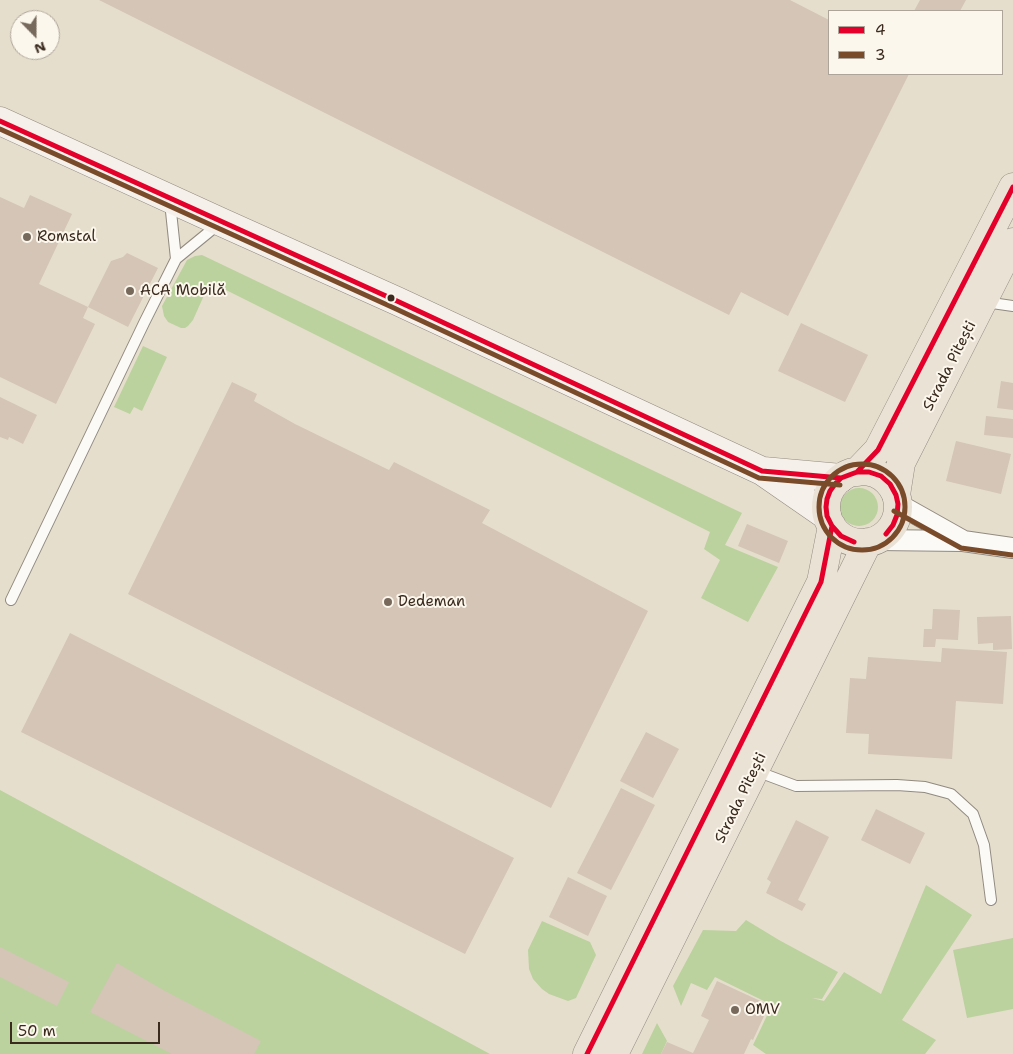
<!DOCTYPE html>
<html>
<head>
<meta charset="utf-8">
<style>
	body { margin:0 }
	#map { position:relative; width:1013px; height:1054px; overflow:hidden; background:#e6decc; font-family:"Shantell Sans",sans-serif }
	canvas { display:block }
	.legend { position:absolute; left:828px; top:10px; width:175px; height:65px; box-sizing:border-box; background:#fbf7ec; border:1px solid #aea59a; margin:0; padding:6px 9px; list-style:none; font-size:15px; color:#3b2a1e }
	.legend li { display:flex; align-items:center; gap:10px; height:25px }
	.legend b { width:25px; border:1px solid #aea59a }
	.north { position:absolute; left:10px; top:10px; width:50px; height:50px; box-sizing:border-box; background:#fbf7ec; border:1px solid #aea59a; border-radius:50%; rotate:158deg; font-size:14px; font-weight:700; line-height:20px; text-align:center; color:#3b2a1e }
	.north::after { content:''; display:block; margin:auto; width:18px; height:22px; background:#77695b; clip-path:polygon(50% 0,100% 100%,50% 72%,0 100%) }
	.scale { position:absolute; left:10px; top:1022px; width:150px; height:22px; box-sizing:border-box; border:2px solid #3b2a1e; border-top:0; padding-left:6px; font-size:15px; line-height:18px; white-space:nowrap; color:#3b2a1e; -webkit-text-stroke:4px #fbf7ec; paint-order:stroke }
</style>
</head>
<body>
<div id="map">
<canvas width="1013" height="1054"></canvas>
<ul class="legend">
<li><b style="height:6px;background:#e4002b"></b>4</li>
<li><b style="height:6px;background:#7a4b2a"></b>3</li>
</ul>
<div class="north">N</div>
<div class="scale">50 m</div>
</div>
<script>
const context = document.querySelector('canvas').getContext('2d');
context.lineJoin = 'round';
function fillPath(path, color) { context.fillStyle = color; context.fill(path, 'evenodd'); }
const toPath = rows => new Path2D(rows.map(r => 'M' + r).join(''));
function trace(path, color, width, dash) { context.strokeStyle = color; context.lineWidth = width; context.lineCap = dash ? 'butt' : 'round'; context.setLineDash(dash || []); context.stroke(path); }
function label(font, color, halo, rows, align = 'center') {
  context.font = font + ' "Shantell Sans",sans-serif'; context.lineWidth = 4; context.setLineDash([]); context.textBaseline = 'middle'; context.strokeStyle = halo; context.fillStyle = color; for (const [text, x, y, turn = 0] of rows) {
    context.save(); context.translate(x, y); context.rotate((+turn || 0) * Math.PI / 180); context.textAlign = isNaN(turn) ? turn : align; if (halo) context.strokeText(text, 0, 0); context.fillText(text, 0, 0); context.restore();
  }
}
fillPath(toPath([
	[202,255,742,513,725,545,778,567,748,622,701,598,720,560,704,549,710,532,210,282,193,320,188,326,185,328,181,328,168,322,164,316,162,306,187,260,195,256],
	[143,346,167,357,142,411,134,407,130,414,114,407],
	'840 507a19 19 0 1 1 38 0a19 19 0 1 1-38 0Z',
	[0,790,490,1054,0,1054],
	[926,885,972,915,902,1020,936,1040,925,1054,766,1054,753,1045,772,1005,715,977,707,990,691,983,681,1006,673,986,703,930,736,931,746,920,779,940,838,972,822,999,812,998,824,1001,844,972,881,994],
	[542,921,590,942,596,955,576,998,568,1001,549,994,542,989,533,979,529,969,528,950],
	[1013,938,1013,1009,967,1018,953,950],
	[657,1023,667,1041,661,1054,642,1054]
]), '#bbd29e');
fillPath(toPath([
	[99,0,790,0,829,20,829,74,909,74,788,316,741,292,729,315],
	[920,0,966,0,960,11,914,11],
	[30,195,72,214,39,284,88,307,83,318,95,324,56,404,0,377,0,197,24,208],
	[127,253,158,268,128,327,88,307,111,261,123,257],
	[801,323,868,355,845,402,778,371],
	[1001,381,1013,383,1013,410,997,408],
	[232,382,257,394,254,401,295,424,389,470,394,462,490,510,482,523,648,611,551,808,128,594],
	[0,397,37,415,23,444,9,437,8,440,0,437],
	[986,416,1013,419,1013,438,984,435],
	[956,441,1011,454,1001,494,946,481],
	[747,524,788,541,779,563,738,546],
	[933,609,960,610,958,640,936,639,935,647,923,647,924,629,932,629],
	[1011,616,1012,649,993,650,993,643,978,644,977,617],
	[70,633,514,858,465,954,21,732],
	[942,648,1007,652,1003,704,956,701,952,759,868,754,869,734,846,733,850,678,866,679,868,657,941,662],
	[646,732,679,749,653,798,620,781],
	[621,788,655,805,611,890,577,873],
	[876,809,925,833,910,864,861,840],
	[796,820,829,837,798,900,806,904,802,911,766,893,771,882,767,879],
	[568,877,607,896,588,936,549,917],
	[0,947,69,982,57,1006,0,977],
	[117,963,165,991,261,1041,254,1054,172,1054,90,1012],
	[717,981,769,1005,753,1040,751,1039,744,1054,661,1054,667,1042,693,1053,709,1020,701,1016]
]), '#d4c5b6');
const lane = toPath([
	[176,259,220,223],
	[985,302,1013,306],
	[11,600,144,323,176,259,170,202],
	[756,771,796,786,897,785,925,787,951,794,973,814,984,845,991,900]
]);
const street = toPath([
	[898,504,962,540],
	[877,540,963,541,1013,548]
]);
const secondary = toPath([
	[0,121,221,222,397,301,762,471,827,516],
	[763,471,841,478]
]);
const primary = toPath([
	'826 507a36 36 0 1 1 72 0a36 36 0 1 1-72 0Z',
	[857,472,878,450,1013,187],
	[896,495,901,463,1013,242],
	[587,1054,821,582,832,526],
	[614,1054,868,542]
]);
trace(lane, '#918a80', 12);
trace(street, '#918a80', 22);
trace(secondary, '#918a80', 29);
trace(primary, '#918a80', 29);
trace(lane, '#fbfaf7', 10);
trace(street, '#fbfaf7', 20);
trace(secondary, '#f5f1ea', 28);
trace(primary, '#ebe2d6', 28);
trace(toPath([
	[0,121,397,301,762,471,841,478],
	[857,472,878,450,1013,187],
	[854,542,841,536,832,526,827,516,826,507,827,499,830,491,835,484,841,478,857,472,869,472,881,476,890,484,896,495,898,504,897,515,893,525,886,534],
	[587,1054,821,582,832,526]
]), '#e4002b', 5);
trace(toPath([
	[0,129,394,308,759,478,840,485],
	'819 507a43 43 0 1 1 86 0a43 43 0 1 1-86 0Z',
	[894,511,961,548,1012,555]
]), '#7a4b2a', 5);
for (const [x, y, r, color] of [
	[27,237,5,"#77695b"],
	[130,291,5,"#77695b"],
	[391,298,4.5,"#3b2a1e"],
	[388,602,5,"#77695b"],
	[735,1010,5,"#77695b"]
]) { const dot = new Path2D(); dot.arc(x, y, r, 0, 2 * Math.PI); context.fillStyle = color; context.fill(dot); trace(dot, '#fbf7ec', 2); }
label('15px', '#3b2a1e', '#fbf7ec', [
	["Romstal",37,237],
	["ACA Mobilă",140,291],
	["Dedeman",398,602],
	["OMV",745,1010]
], 'left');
label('15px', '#3b2a1e', '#fbf7ec', [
	["Strada Pitești",950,366,-63],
	["Strada Pitești",741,798,-64]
]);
</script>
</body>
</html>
